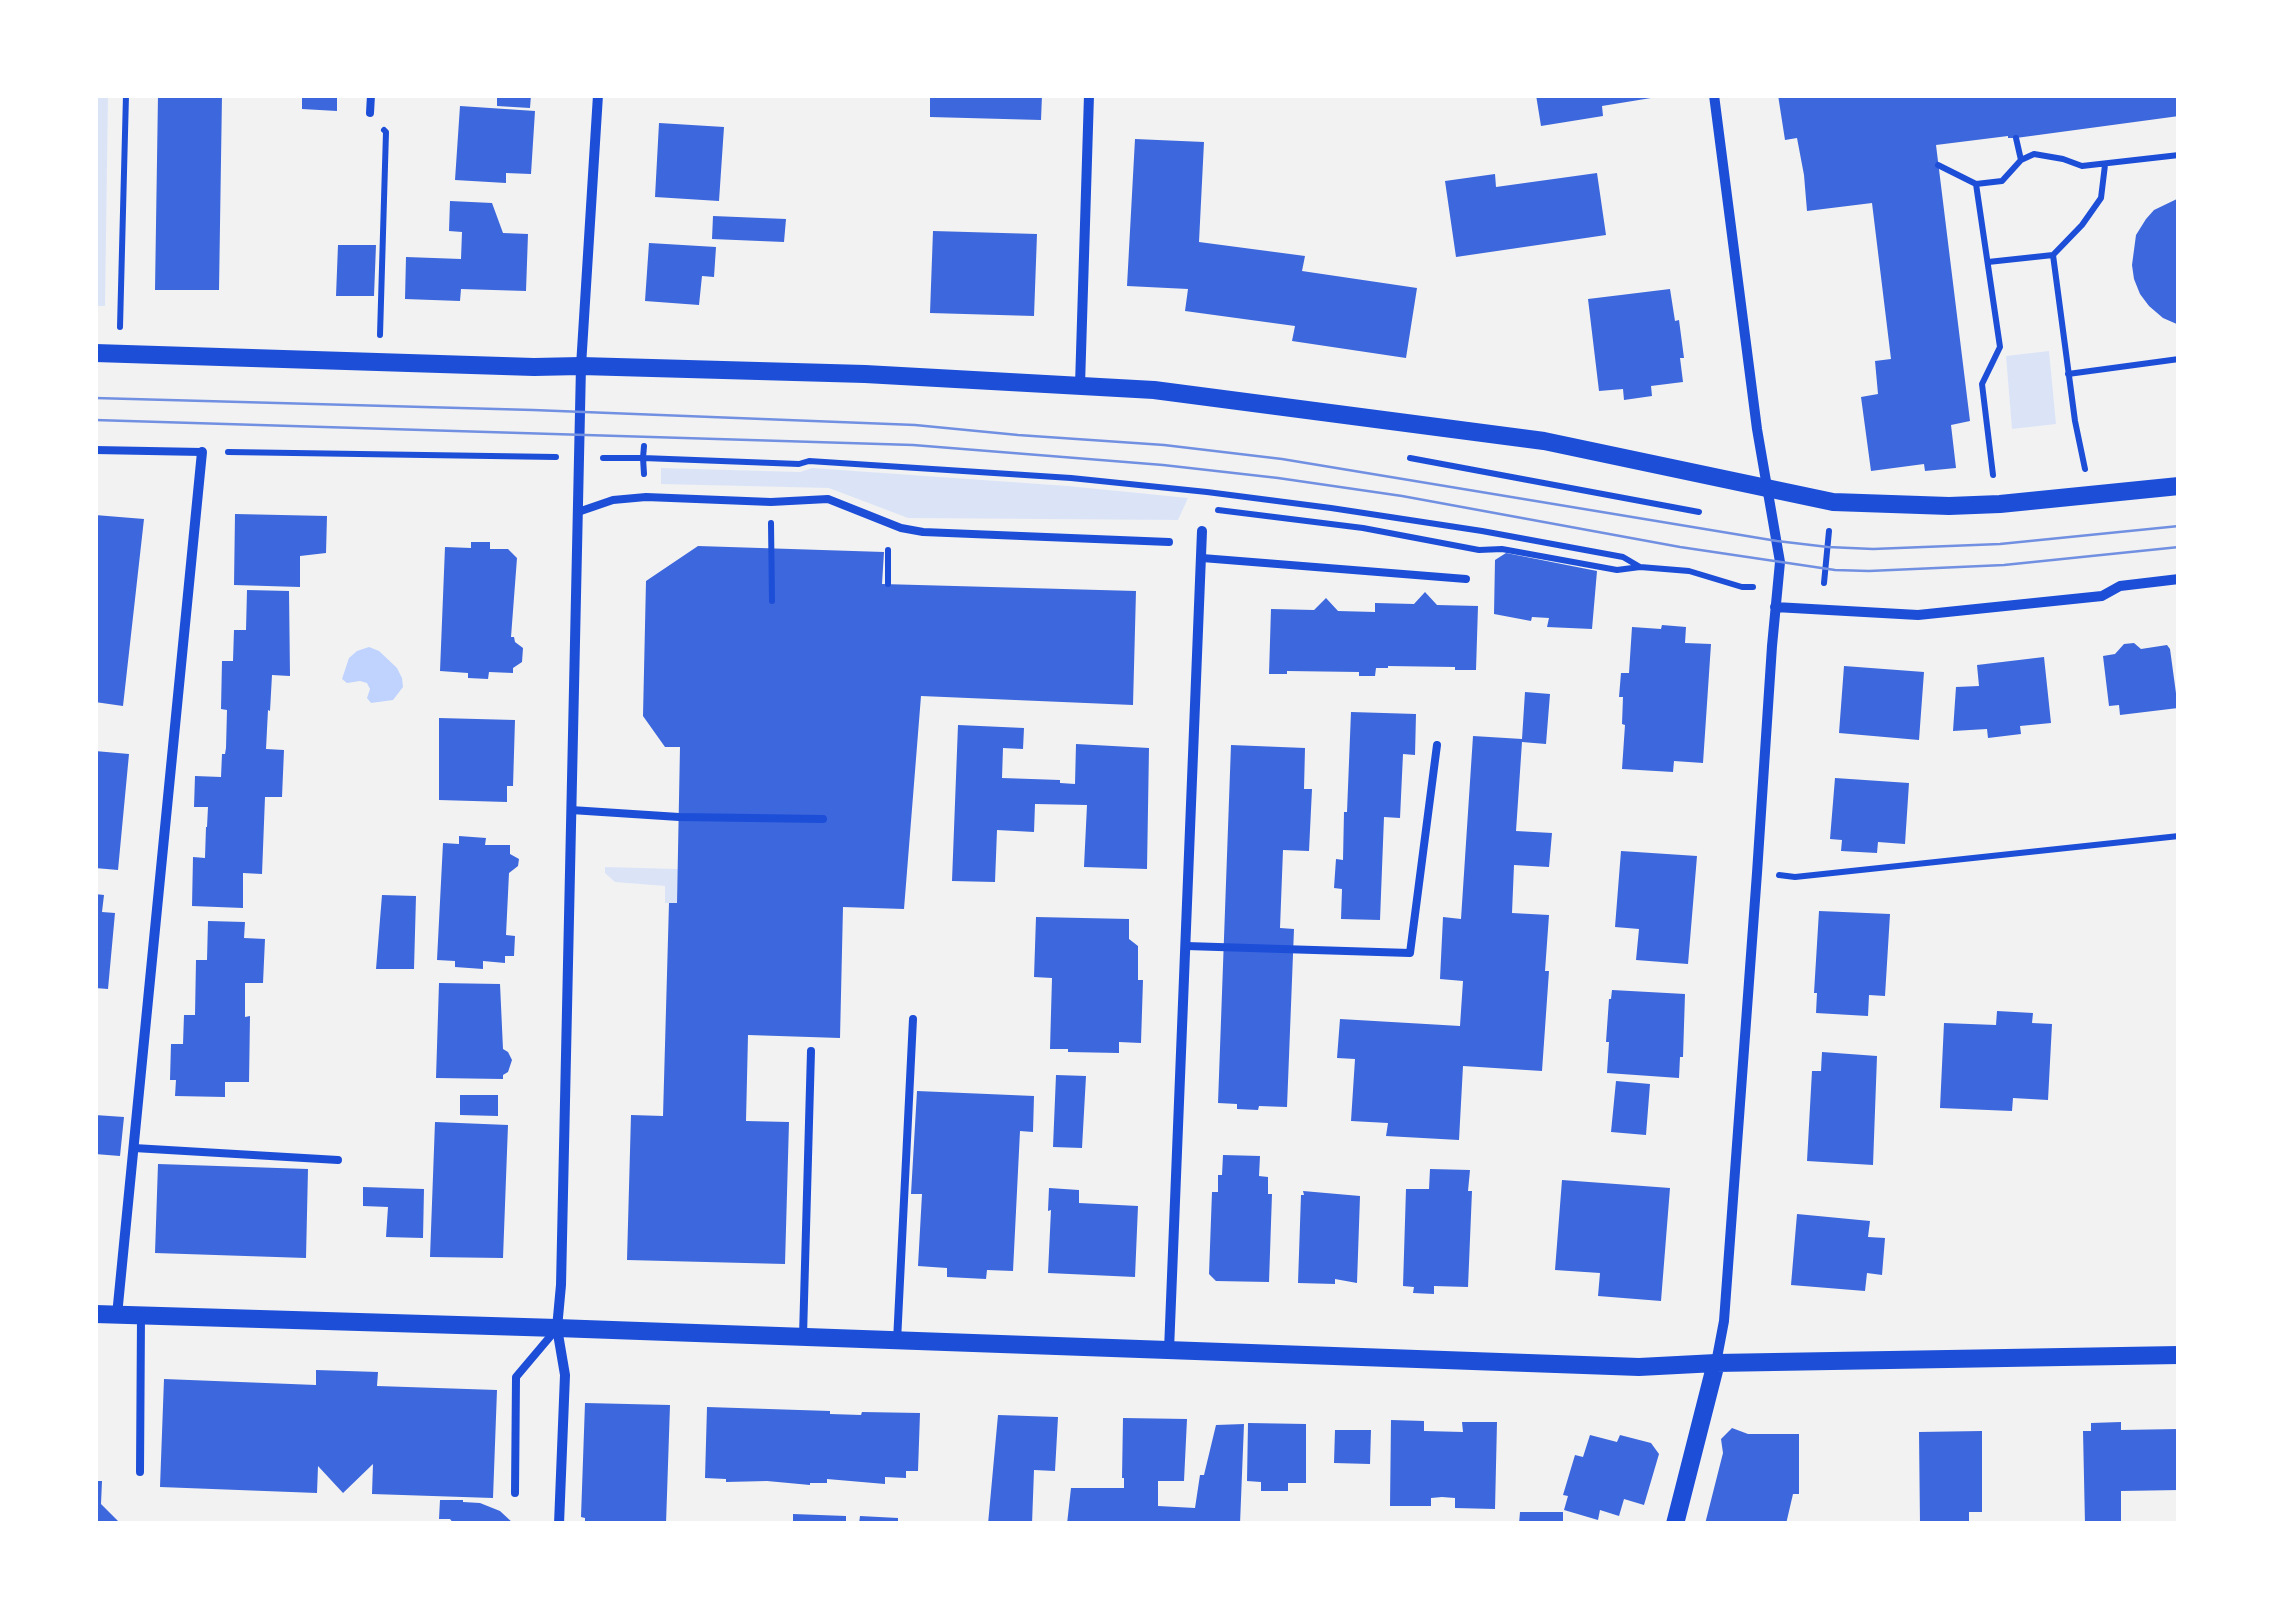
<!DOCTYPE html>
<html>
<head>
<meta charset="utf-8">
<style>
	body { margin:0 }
	#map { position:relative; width:2274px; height:1619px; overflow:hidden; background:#f2f2f2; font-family:"Nunito Sans",sans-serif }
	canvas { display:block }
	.frame { position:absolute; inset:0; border:98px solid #fff; pointer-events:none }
</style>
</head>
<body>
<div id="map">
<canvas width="2274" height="1619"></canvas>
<div class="frame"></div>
</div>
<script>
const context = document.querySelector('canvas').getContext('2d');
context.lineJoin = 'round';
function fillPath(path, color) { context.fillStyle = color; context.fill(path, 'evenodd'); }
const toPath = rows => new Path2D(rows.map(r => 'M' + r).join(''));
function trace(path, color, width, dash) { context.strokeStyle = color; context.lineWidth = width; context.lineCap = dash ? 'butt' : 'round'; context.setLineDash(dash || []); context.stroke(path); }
fillPath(toPath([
	[95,95,108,95,105,306,95,306],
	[2049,351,2056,424,2012,429,2006,356],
	[661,468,800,472,812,468,1068,486,1188,498,1178,520,908,518,829,488,661,484],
	[605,867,678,869,677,903,665,903,665,886,615,882,605,873]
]), '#dbe4f7');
fillPath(toPath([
	[369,647,379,651,397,668,402,678,403,687,393,700,371,703,367,698,370,689,367,683,360,681,347,683,342,679,349,658,357,651]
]), '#bfd3fe');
fillPath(toPath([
	[158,95,222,95,219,290,155,290],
	[302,95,337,95,337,111,302,109],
	[497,95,531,95,530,108,497,106],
	[930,95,1042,95,1041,120,930,117],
	[1536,95,1650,95,1651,98,1602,106,1603,116,1541,126],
	[1778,95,2179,95,2179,116,2016,138,2008,138,2008,136,1936,145,1970,421,1951,425,1956,468,1925,471,1924,464,1871,471,1861,397,1878,394,1875,361,1891,359,1872,203,1807,211,1804,175,1797,138,1785,140],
	[460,106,535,111,531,174,506,173,506,183,455,180],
	[659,123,724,127,719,201,655,197],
	[1135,139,1204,142,1199,242,1305,256,1302,271,1417,288,1406,358,1292,341,1295,326,1185,311,1188,289,1127,286],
	[1597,173,1606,235,1456,257,1445,181,1495,174,1496,187],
	[2179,198,2179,325,2163,318,2149,306,2140,294,2134,279,2132,265,2136,235,2146,219,2154,210],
	[450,201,492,203,503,233,528,234,526,291,461,289,460,301,405,299,406,257,461,259,462,232,449,231],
	[713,216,786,219,784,242,712,239],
	[933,231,1037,234,1034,316,930,313],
	[649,243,716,247,714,277,702,276,699,305,645,301],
	[338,245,376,245,374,296,336,296],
	[1670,289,1675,321,1679,320,1684,358,1680,358,1683,382,1651,386,1652,396,1624,400,1623,389,1599,391,1588,299],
	[235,514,327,516,326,553,300,556,300,587,234,585],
	[95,515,144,519,123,706,95,702],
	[471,542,490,542,490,549,508,549,517,558,511,637,514,637,515,642,523,648,522,662,513,668,513,673,489,672,488,679,468,678,468,673,440,671,445,547,471,548],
	[698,546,884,552,882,584,1136,591,1133,705,921,696,904,909,843,907,840,1038,748,1035,746,1121,789,1122,785,1264,627,1260,631,1115,663,1116,669,903,677,903,680,747,665,747,643,716,646,581],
	[1506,553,1597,571,1592,629,1547,627,1549,618,1532,617,1531,621,1494,614,1495,560],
	[247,590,289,591,290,676,272,675,270,711,268,710,266,749,284,750,282,797,265,797,262,874,243,873,243,908,192,906,193,857,205,858,206,827,207,827,208,807,194,807,195,776,221,777,222,754,225,754,226,748,227,710,221,709,222,661,233,661,234,630,246,630],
	[1425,592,1437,605,1478,606,1476,670,1455,670,1455,667,1388,666,1388,668,1376,668,1375,676,1359,676,1359,672,1287,671,1287,674,1269,674,1271,609,1314,610,1326,598,1338,611,1375,612,1375,603,1414,604],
	[1662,625,1686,627,1685,643,1711,644,1703,763,1674,761,1673,772,1622,769,1625,725,1622,724,1623,697,1619,697,1621,673,1629,673,1632,627,1661,629],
	[2134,643,2141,649,2167,645,2170,649,2178,708,2120,715,2119,705,2109,706,2103,656,2115,654,2124,644],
	[2044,657,2051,723,2020,726,2021,734,1988,738,1987,729,1953,731,1956,687,1979,686,1977,665],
	[1844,666,1924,672,1919,740,1839,733],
	[1525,692,1550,694,1546,744,1522,742,1516,831,1552,833,1549,867,1514,865,1512,913,1549,915,1545,971,1549,971,1542,1071,1463,1066,1459,1140,1386,1136,1388,1123,1351,1121,1355,1059,1337,1058,1340,1019,1460,1026,1463,981,1440,979,1443,917,1461,919,1473,736,1522,739],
	[1351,712,1416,714,1415,755,1403,754,1400,818,1384,817,1380,920,1341,919,1342,889,1334,888,1336,859,1343,860,1344,812,1347,812],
	[439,718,515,720,513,786,507,786,507,802,439,800],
	[958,725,1024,728,1023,749,1003,748,1002,778,1060,780,1060,783,1075,784,1076,744,1149,748,1147,869,1084,867,1087,805,1035,804,1034,832,997,830,995,882,952,881],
	[1231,745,1305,748,1304,789,1312,789,1309,851,1283,850,1280,928,1294,929,1287,1107,1259,1106,1258,1110,1237,1109,1237,1104,1218,1103],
	[95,751,129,754,118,870,95,868],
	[1835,778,1909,783,1905,844,1878,842,1877,853,1841,851,1842,840,1830,839],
	[459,836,486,838,485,845,510,845,510,854,519,859,518,866,509,873,506,935,515,936,514,956,505,956,505,963,483,961,483,969,455,967,455,961,437,960,443,843,459,844],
	[1621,851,1697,856,1688,964,1636,960,1639,929,1615,927],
	[95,894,104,895,102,912,115,913,108,989,95,988],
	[382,895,416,896,414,969,376,969],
	[1819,911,1890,914,1885,996,1869,995,1868,1016,1816,1013,1817,993,1814,993],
	[1036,917,1129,919,1129,939,1138,946,1138,980,1143,980,1141,1043,1119,1042,1119,1053,1068,1052,1068,1049,1050,1049,1052,978,1034,977],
	[208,921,245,922,244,938,265,939,263,983,245,983,245,1017,250,1016,249,1082,225,1082,225,1097,175,1096,176,1080,170,1080,171,1044,183,1044,184,1015,195,1015,196,960,207,960],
	[439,983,500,984,503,1049,508,1052,512,1060,508,1072,503,1075,503,1079,436,1078],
	[1612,990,1685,994,1683,1057,1680,1057,1679,1078,1607,1073,1609,1042,1606,1042,1609,999,1611,999],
	[1997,1011,2033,1013,2032,1023,2052,1024,2048,1100,2013,1098,2012,1111,1940,1108,1944,1023,1996,1025],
	[1822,1052,1877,1056,1873,1165,1807,1161,1812,1071,1821,1071],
	[1056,1075,1086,1076,1082,1148,1053,1147],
	[1616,1081,1650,1084,1646,1135,1611,1132],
	[917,1091,1034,1096,1033,1132,1020,1131,1013,1271,987,1270,986,1279,947,1277,947,1268,918,1266,922,1194,911,1194],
	[460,1095,498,1095,498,1116,460,1115],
	[95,1115,124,1117,120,1156,95,1154],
	[435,1122,508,1125,503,1258,430,1257],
	[1223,1155,1260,1156,1259,1176,1268,1177,1268,1194,1272,1194,1269,1282,1216,1281,1209,1274,1212,1192,1218,1192,1218,1175,1222,1175],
	[158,1164,308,1169,306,1258,155,1253],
	[1430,1169,1470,1170,1468,1191,1472,1191,1468,1287,1434,1286,1434,1294,1413,1293,1414,1287,1403,1286,1406,1189,1429,1189],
	[1562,1180,1670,1188,1661,1301,1598,1296,1600,1273,1555,1270],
	[363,1187,424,1189,423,1238,386,1237,388,1207,363,1206],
	[1049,1188,1079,1190,1079,1203,1138,1206,1135,1277,1048,1273,1051,1210,1048,1211],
	[1303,1191,1360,1196,1357,1283,1335,1279,1335,1284,1298,1283,1301,1195,1304,1195],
	[1797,1214,1870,1221,1868,1237,1885,1238,1882,1275,1867,1273,1865,1291,1791,1285],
	[316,1370,378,1372,377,1386,497,1390,493,1498,372,1494,373,1464,343,1493,318,1466,317,1493,160,1487,164,1379,316,1385],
	[585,1403,670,1405,666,1524,585,1524,585,1518,581,1517],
	[707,1407,830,1411,830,1414,861,1415,862,1412,920,1413,918,1471,906,1471,906,1478,885,1477,885,1484,827,1479,827,1483,810,1483,810,1485,767,1481,726,1482,726,1479,705,1478],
	[998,1415,1058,1417,1055,1471,1034,1470,1032,1524,988,1524],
	[1123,1418,1187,1419,1184,1481,1158,1481,1158,1506,1195,1508,1200,1475,1204,1475,1216,1425,1244,1424,1240,1524,1067,1524,1071,1488,1124,1488,1124,1478,1122,1478],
	[1391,1420,1424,1421,1424,1431,1463,1432,1462,1422,1497,1422,1495,1509,1455,1508,1455,1498,1442,1497,1431,1498,1431,1506,1390,1506],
	[2121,1422,2121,1430,2179,1429,2179,1490,2121,1491,2121,1524,2085,1524,2083,1431,2091,1431,2091,1423],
	[1248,1423,1306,1424,1306,1483,1288,1483,1288,1491,1261,1491,1261,1482,1247,1481],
	[1732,1428,1748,1434,1799,1434,1799,1494,1793,1494,1786,1524,1705,1524,1723,1453,1721,1439],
	[1335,1430,1371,1430,1370,1464,1334,1463],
	[1982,1431,1982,1512,1969,1512,1969,1524,1920,1524,1919,1432],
	[1590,1435,1617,1442,1620,1435,1651,1443,1659,1454,1644,1505,1624,1499,1619,1516,1600,1510,1598,1520,1564,1510,1568,1496,1563,1495,1575,1455,1583,1457],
	[95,1481,102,1481,101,1504,121,1524,95,1524],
	[440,1500,463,1500,463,1502,480,1503,500,1511,514,1524,454,1524,450,1519,439,1519],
	[1520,1512,1563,1512,1563,1524,1519,1524],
	[793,1514,846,1516,846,1524,793,1524],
	[860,1516,898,1518,898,1524,859,1524]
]), '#3d67dc');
trace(toPath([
	[2016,138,2021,160],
	[1938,165,1976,184,2002,181,2021,160,2034,154,2063,159,2082,166,2179,155],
	[1976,184,2000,347,1982,384,1993,475],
	[2053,255,2075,421,2085,469],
	[1988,262,2053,255,2082,225,2101,198,2105,165],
	[120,327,126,95],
	[380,335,386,132,384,130],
	[2068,374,2179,359],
	[228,452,556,457],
	[603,458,643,458,644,446],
	[1410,458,1699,512],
	[644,474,643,458,799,464,809,461,1071,478,1207,492,1331,508,1482,531,1623,557,1640,567],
	[1218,510,1363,528,1479,550,1502,549,1617,570,1640,567,1689,571,1742,587,1753,587],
	[771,523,772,601],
	[1824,583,1829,531],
	[888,584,888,550],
	[1779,875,1795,877,2179,836]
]), '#1d4ed8', 6);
trace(toPath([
	[370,113,371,95],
	[95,450,202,452],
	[578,512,613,500,646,497,771,502,828,499,901,528,923,532,1169,542],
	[1202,558,1466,579],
	[571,810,679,817,823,819],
	[1186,946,1410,953,1437,745],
	[134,1148,338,1160],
	[803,1336,811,1051],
	[897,1341,913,1019],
	[140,1472,141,1316],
	[515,1493,516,1377,554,1332]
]), '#1d4ed8', 8);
trace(toPath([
	[1714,95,1757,429,1780,562,1772,646,1757,873,1724,1321,1716,1363],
	[1080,385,1089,95],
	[1775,607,1918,615,2102,596,2120,586,2179,579],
	[117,1315,202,452],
	[1169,1350,1202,531],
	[559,1524,565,1375,557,1328,561,1285,581,366,598,95]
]), '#1d4ed8', 10);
trace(toPath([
	[95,353,534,367,581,366,865,374,1154,390,1544,441,1833,502,1949,506,2000,504,2179,486],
	[95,1314,557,1328,1639,1367,1716,1363,2179,1355],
	[1675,1524,1716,1363]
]), '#1d4ed8', 18);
trace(toPath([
	[95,398,533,410,915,425,1018,435,1164,445,1282,459,1777,541,1828,547,1873,549,2000,544,2179,526],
	[95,420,913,445,1163,465,1278,478,1402,496,1680,547,1835,570,1869,571,2004,565,2179,547]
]), '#7290e2', 2.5);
</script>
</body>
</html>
